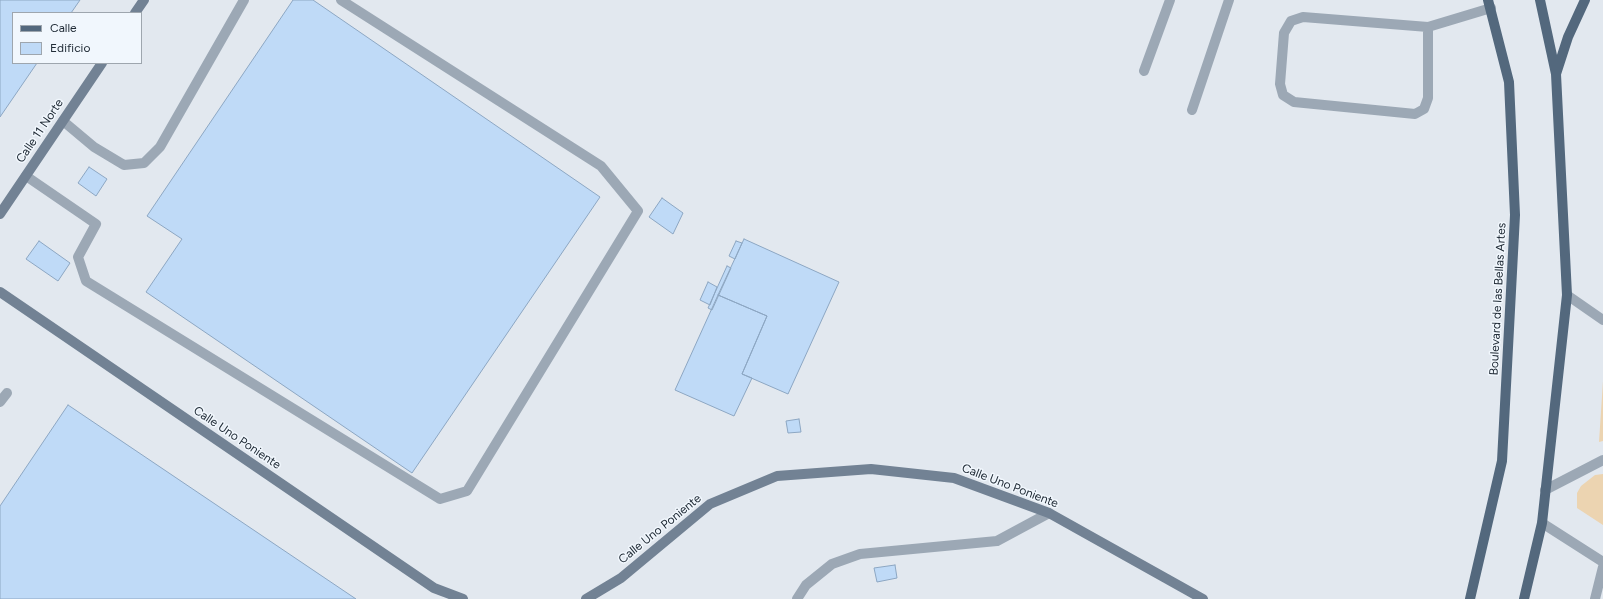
<!DOCTYPE html>
<html>
<head>
<meta charset="utf-8">
<style>
	body { margin:0 }
	#map { position:relative; width:1603px; height:599px; overflow:hidden; background:#f1f7fd; font-family:Figtree,sans-serif }
	canvas { display:block }
	.legend { position:absolute; left:12px; top:12px; width:130px; height:52px; box-sizing:border-box; background:#f1f7fd; border:1px solid #9ea6ae; margin:0; padding:5px 7px; list-style:none; font-size:12px; color:#212c37 }
	.legend li { display:flex; align-items:center; gap:8px; height:20px }
	.legend b { width:20px; border:1px solid #9ea6ae }
</style>
</head>
<body>
<div id="map">
<canvas width="1603" height="599"></canvas>
<ul class="legend">
<li><b style="height:5px;background:#53687d"></b>Calle</li>
<li><b style="height:11px;background:#bfdaf7"></b>Edificio</li>
</ul>
</div>
<script>
const context = document.querySelector('canvas').getContext('2d');
context.lineJoin = 'round';
function fillPath(path, color) { context.fillStyle = color; context.fill(path, 'evenodd'); }
const toPath = rows => new Path2D(rows.map(r => 'M' + r).join(''));
function trace(path, color, width, dash) { context.strokeStyle = color; context.lineWidth = width; context.lineCap = dash ? 'butt' : 'round'; context.setLineDash(dash || []); context.stroke(path); }
function label(font, color, halo, rows, align = 'center') {
  context.font = font + ' Figtree,sans-serif'; context.lineWidth = 3; context.setLineDash([]); context.textBaseline = 'middle'; context.strokeStyle = halo; context.fillStyle = color; for (const [text, x, y, turn = 0] of rows) {
    context.save(); context.translate(x, y); context.rotate((+turn || 0) * Math.PI / 180); context.textAlign = isNaN(turn) ? turn : align; if (halo) context.strokeText(text, 0, 0); context.fillText(text, 0, 0); context.restore();
  }
}
fillPath(toPath([
	[0,0,1603,0,1603,599,0,599],
	[13,13,141,13,141,63,13,63]
]), '#e2e8ef');
fillPath(toPath([
	[1603,379,1603,441,1599,442,1603,381],
	[1603,474,1603,525,1577,508,1577,493,1581,486,1595,475]
]), '#ecd4b1');
const building = toPath([
	[0,0,80,0,71,13,13,13,13,63,37,63,0,117,0,0],
	[293,0,313,0,600,197,412,473,146,292,182,239,147,216,293,0],
	[89,167,107,179,96,196,78,183,89,167],
	[662,198,683,213,673,234,649,217,662,198],
	[744,239,839,282,788,394,742,374,767,316,718,295,744,239],
	[39,241,70,263,58,281,26,259,39,241],
	[736,241,742,243,735,259,729,256,736,241],
	[727,266,731,268,712,310,708,308,727,266],
	[708,282,717,287,710,305,700,300,708,282],
	[718,295,767,316,742,374,752,378,734,416,675,390,718,295],
	[68,405,356,599,0,599,0,506,68,405],
	[799,419,801,432,788,433,786,421,799,419],
	[895,565,897,578,877,582,874,568,895,565]
]);
fillPath(building, '#bfdaf7');
trace(building, '#8da7c3', 1);
trace(toPath([
	[1428,27,1428,98,1424,109,1415,114,1294,102,1283,95,1280,84,1284,33,1291,21,1303,17,1428,27,1491,8],
	[1144,71,1170,0],
	[1192,110,1229,0],
	[63,121,94,147,124,165,144,163,160,147,244,0],
	[26,176,96,224,78,257,86,281,440,499,467,491,638,211,601,166,341,0],
	[1567,295,1603,320],
	[0,402,7,393],
	[1545,490,1603,460],
	[1542,523,1603,562],
	[797,599,806,585,832,564,860,554,997,541,1049,513],
	[1595,599,1603,567]
]), '#9ca8b5', 10);
trace(toPath([
	[135,13,144,0],
	[0,214,102,63],
	[0,292,434,588,463,599],
	[586,599,621,578,710,504,777,476,871,469,954,478,1049,513,1203,599]
]), '#728294', 10);
trace(toPath([
	[1556,74,1568,37,1585,0],
	[1470,599,1502,461,1515,215,1509,82,1488,0],
	[1524,599,1542,523,1567,295,1556,74,1540,0]
]), '#53687d', 10);
label('12px', '#212c37', '#f1f7fd', [
	["Calle 11 Norte",40,131,-56],
	["Boulevard de las Bellas Artes",1498,299,-87],
	["Calle Uno Poniente",237,438,34],
	["Calle Uno Poniente",1010,486,21],
	["Calle Uno Poniente",660,529,-39]
]);
</script>
</body>
</html>
